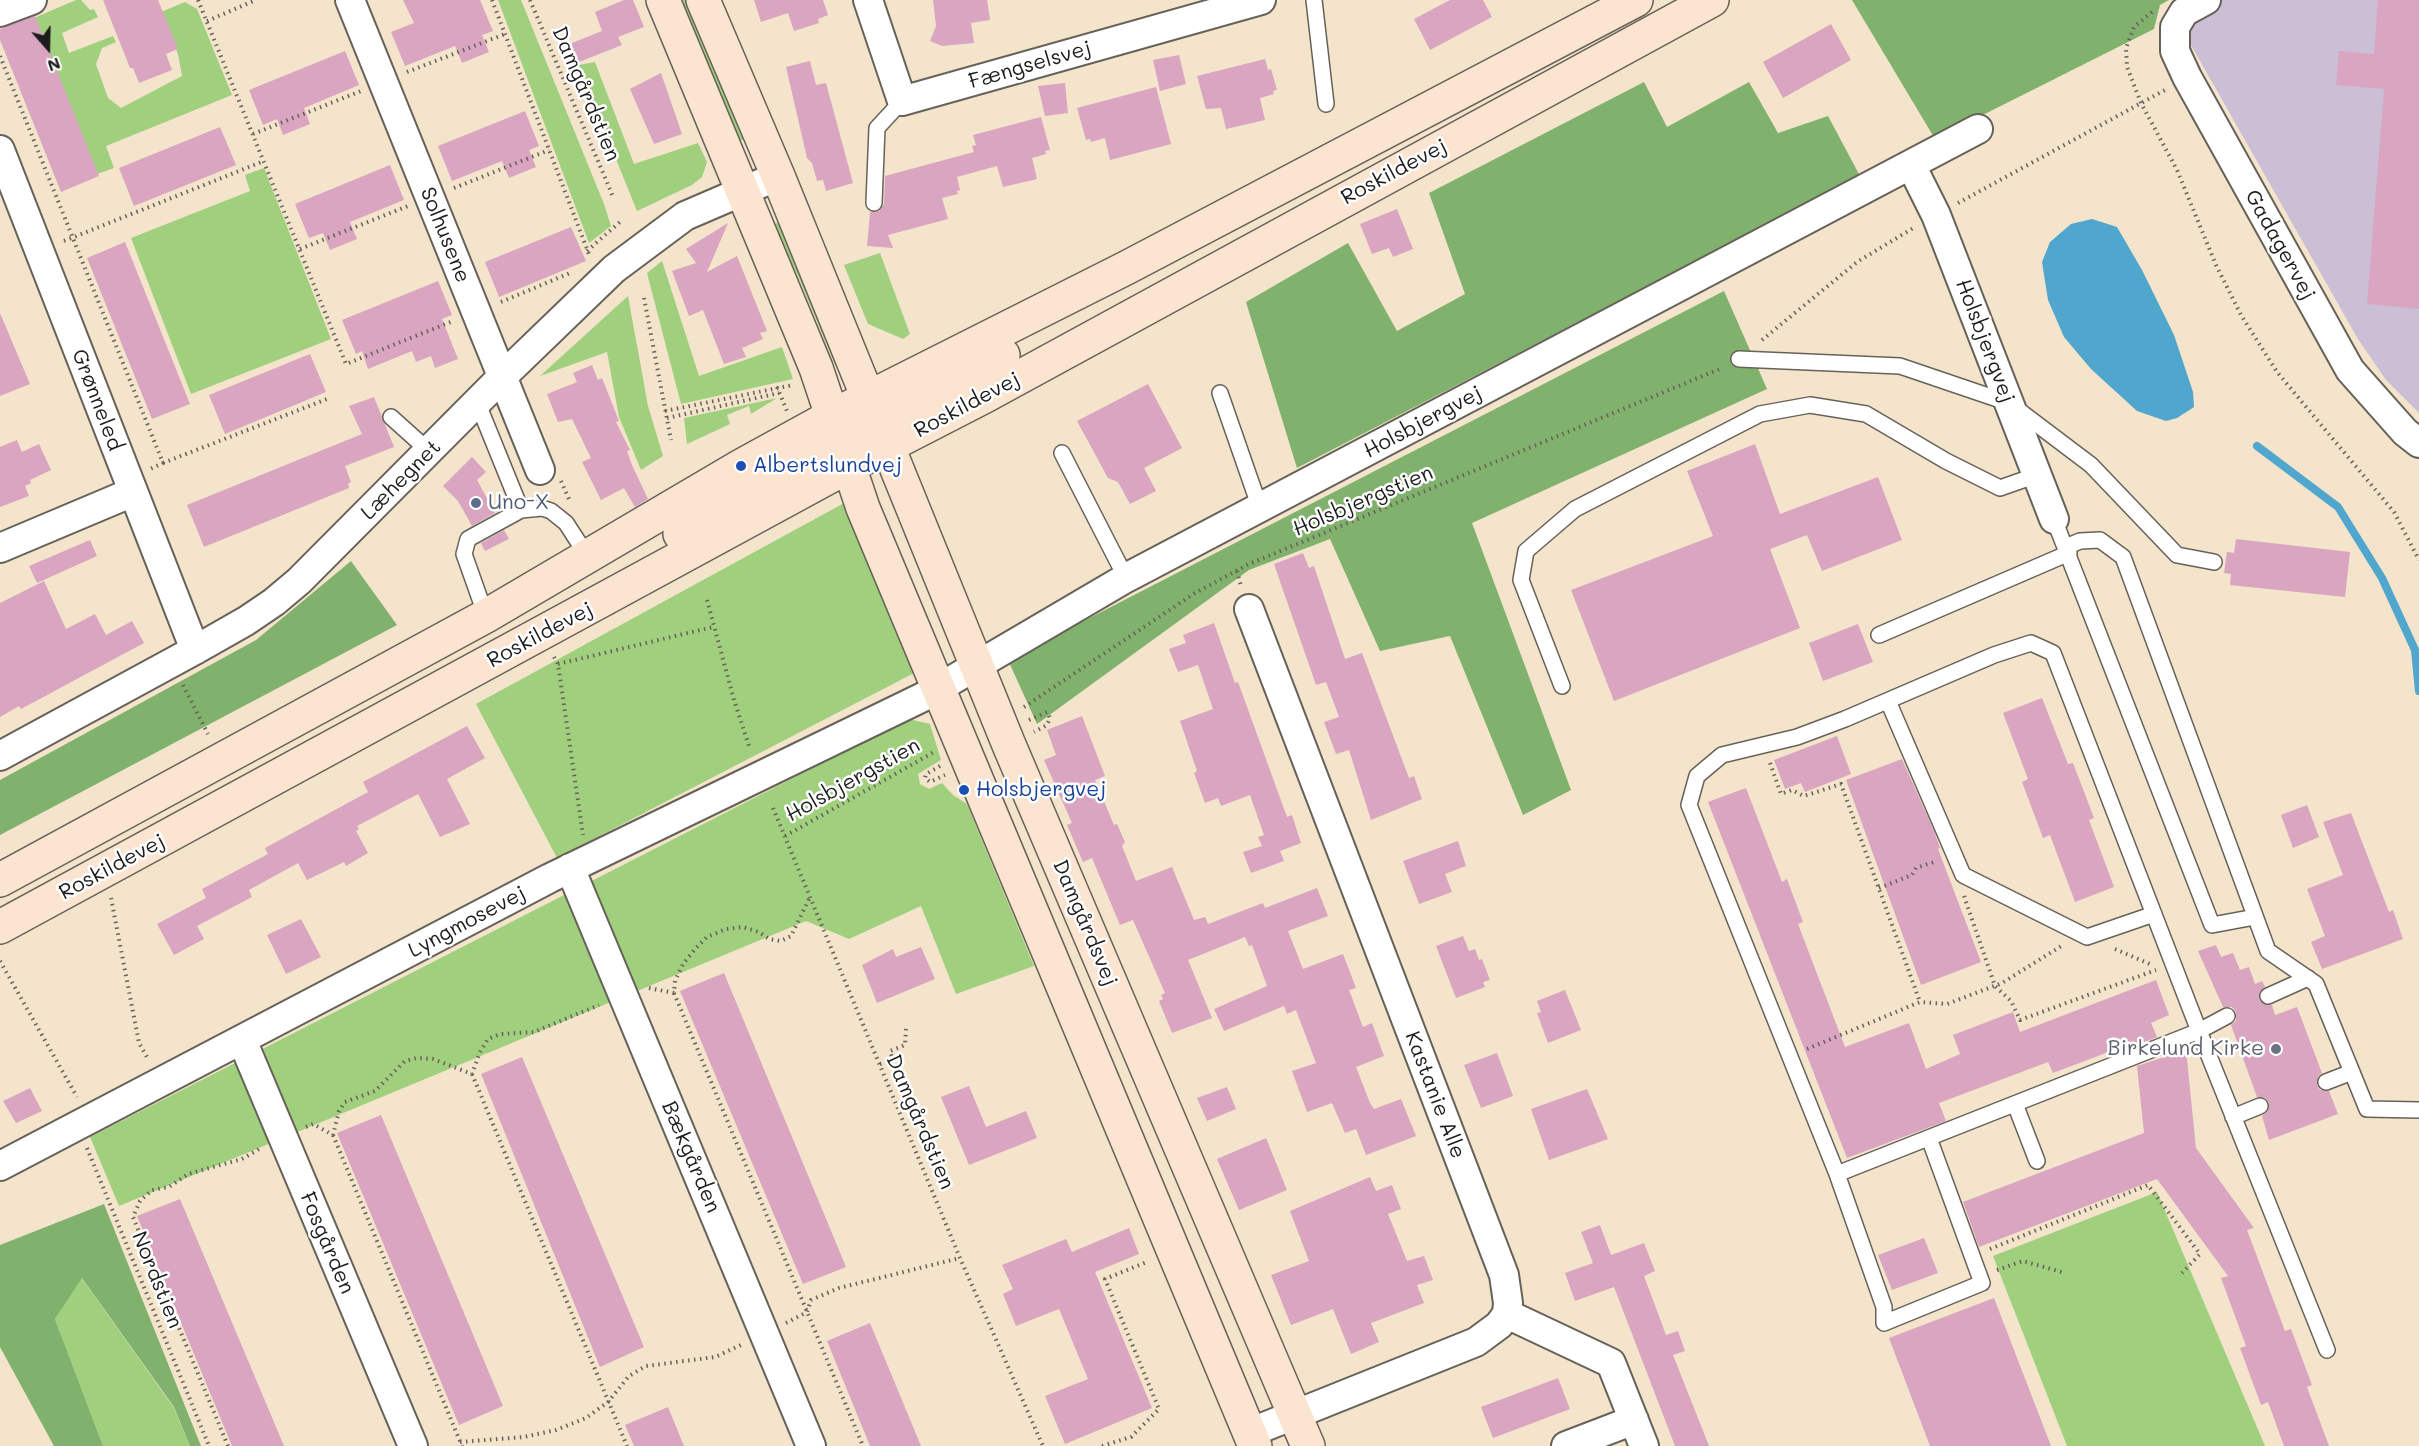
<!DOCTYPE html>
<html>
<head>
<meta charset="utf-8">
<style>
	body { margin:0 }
	#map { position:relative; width:2419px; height:1446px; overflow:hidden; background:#f3e4cb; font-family:Mali,sans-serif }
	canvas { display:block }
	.north { position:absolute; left:18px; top:18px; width:60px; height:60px; -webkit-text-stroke:4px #fff; paint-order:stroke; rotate:160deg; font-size:16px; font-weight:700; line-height:24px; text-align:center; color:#1c1c1c }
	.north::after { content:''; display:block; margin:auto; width:21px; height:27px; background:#1c1c1c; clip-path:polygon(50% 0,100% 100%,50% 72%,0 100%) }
</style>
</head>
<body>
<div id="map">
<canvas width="2419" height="1446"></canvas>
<div class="north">N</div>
</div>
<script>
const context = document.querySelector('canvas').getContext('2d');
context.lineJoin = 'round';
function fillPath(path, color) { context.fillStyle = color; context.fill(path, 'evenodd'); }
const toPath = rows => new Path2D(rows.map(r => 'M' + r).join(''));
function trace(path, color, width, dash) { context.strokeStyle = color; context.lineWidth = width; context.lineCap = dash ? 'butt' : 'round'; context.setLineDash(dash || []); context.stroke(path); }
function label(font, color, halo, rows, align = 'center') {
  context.font = font + ' Mali,sans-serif'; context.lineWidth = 5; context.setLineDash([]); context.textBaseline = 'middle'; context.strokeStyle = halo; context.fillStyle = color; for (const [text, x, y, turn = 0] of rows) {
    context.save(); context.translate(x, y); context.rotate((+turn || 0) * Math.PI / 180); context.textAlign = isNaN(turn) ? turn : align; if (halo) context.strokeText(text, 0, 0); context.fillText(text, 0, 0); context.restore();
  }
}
fillPath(toPath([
	[2187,0,2419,0,2419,413,2386,380,2358,339,2171,10]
]), '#cbbfd5');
fillPath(toPath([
	[76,0,81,0,90,10,94,9,98,17,62,33,69,53,113,36,116,42,102,48,96,64,108,98,121,108,182,76,178,54,161,12,185,2,197,9,232,95,106,146,114,168,97,174,34,18],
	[498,0,521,0,604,204,611,226,589,243],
	[677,0,690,0,751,136,735,143],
	[595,62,634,164,698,143,707,162,702,177,692,185,637,211,578,65],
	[264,168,331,339,191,394,131,238,250,191,245,175],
	[787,220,845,363,836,367,798,276,771,225],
	[880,253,910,334,903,339,868,324,844,265],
	[662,261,699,376,782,347,793,379,681,404,647,273],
	[628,296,648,406,663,456,641,470,619,417,607,352,540,376],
	[777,398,751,414,749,406,727,415,730,424,687,444,684,418],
	[846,502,918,671,557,858,476,704],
	[909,719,930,724,941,760,918,774,920,784,929,789,942,783,953,795,967,804,1034,966,956,994,921,906,849,939,806,921,119,1206,90,1137],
	[2157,1192,2265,1446,2067,1446,1993,1256],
	[81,1277,174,1408,190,1446,103,1446,55,1319]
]), '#a0d07e');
fillPath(toPath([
	[1852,0,2169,0,2160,5,2154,29,1935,139],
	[1644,82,1667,127,1749,82,1778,133,1828,116,1860,176,1297,468,1246,302,1348,243,1397,331,1465,294,1429,193],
	[1724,291,1767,389,1472,523,1571,790,1523,815,1450,636,1380,651,1330,539,1249,570,1037,724,1008,660],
	[351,561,397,625,0,835,0,780,256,640],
	[104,1204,201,1446,190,1446,174,1407,82,1278,55,1319,103,1446,54,1446,0,1347,0,1245]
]), '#80b26d');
fillPath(toPath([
	[2092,219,2117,227,2142,270,2174,335,2193,392,2194,407,2177,418,2166,421,2137,411,2091,369,2064,337,2048,300,2042,262,2050,242,2071,224]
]), '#51a6cd');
trace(toPath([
	[2257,446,2338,507,2382,578,2415,650,2419,691]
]), '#51a6cd', 8);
fillPath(toPath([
	[103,0,158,0,178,49,166,54,172,70,139,83,133,68,130,68],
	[403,0,480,0,493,31,482,35,489,52,462,63,455,46,405,66,391,32,414,23],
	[624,0,633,0,644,27,618,37,622,45,574,64,567,45,602,31,595,12],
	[754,0,823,0,828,15,818,19,819,23,794,31,788,13,761,22],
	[933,0,987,0,990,20,971,23,974,43,942,46,930,41,936,26],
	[1450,0,1483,0,1492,17,1430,50,1414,19],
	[2378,0,2419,0,2419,309,2367,304,2384,89,2336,85,2339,51,2374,54],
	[35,16,99,176,61,192,0,40,0,29],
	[1831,24,1851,60,1783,98,1763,62],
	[345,51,359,85,304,108,310,124,283,135,277,119,263,125,249,90],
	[1179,55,1186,84,1160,91,1153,60],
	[1265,59,1268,70,1271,69,1277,90,1273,91,1274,94,1260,98,1265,120,1226,129,1221,108,1206,109,1197,76],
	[810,61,816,85,826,83,853,183,826,191,823,180,817,181,812,163,807,158,786,67],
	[661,73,682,134,654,144,630,89],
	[1065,83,1068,113,1045,116,1038,86],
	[1156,87,1171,144,1110,160,1105,138,1091,142,1090,139,1086,140,1077,108],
	[525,111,539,146,529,150,536,167,509,178,502,161,452,181,438,146],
	[1041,117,1050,150,1045,151,1046,154,1032,158,1037,179,1003,187,997,166,957,177,960,190,957,191,958,194,942,198,948,219,888,235,893,248,867,246,870,212,879,211,884,204,885,176,974,152,972,146,976,145,973,135],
	[220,127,236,165,134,206,119,168],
	[390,165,404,200,350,222,357,239,330,250,323,233,309,238,295,204],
	[1397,209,1413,249,1393,257,1389,248,1372,254,1360,224],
	[728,223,707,272,737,256,767,331,760,333,763,339,742,348,746,357,724,364,703,310,689,316,672,271,696,263,686,249],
	[571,227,586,261,499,297,485,262],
	[125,242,190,404,152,419,87,258],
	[438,281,452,315,442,319,458,359,435,368,431,356,416,362,412,351,368,369,362,351,356,354,342,320],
	[0,313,30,384,0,396],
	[310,354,326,392,225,434,209,395],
	[592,365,598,380,602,378,619,421,616,422,630,450,627,451,632,465,648,499,635,507,624,488,601,500,582,462,591,458,572,419,558,422,547,394,577,382,573,373],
	[1148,384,1182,448,1144,468,1156,491,1130,504,1118,482,1108,478,1077,421],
	[374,397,394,447,345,466,351,482,348,484,349,488,204,547,187,505,362,434,349,406],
	[17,440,22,452,39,444,51,470,30,480,31,483,25,486,29,496,0,507,0,447],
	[1755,444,1780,514,1878,477,1902,540,1822,571,1807,535,1770,549,1800,628,1614,701,1571,590,1713,536,1687,471],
	[472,457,486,472,477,480,495,513,472,526,458,501,443,486],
	[504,530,509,539,485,551,481,543],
	[2236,539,2350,552,2345,597,2230,585,2231,574,2224,573,2227,552,2234,553],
	[90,540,97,556,37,583,29,566],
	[1303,553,1309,568,1314,566,1345,659,1362,653,1409,778,1414,776,1422,799,1371,820,1349,750,1336,754,1324,722,1339,717,1326,682,1316,685,1274,564],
	[44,581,66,629,95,614,106,635,132,621,144,643,21,709,19,706,0,717,0,603],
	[1214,623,1235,683,1238,682,1287,817,1292,815,1301,843,1280,851,1284,861,1251,873,1243,852,1262,846,1258,837,1264,835,1250,795,1221,806,1218,798,1205,803,1194,773,1197,771,1180,721,1213,709,1198,665,1178,672,1169,649,1186,643,1183,635],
	[1858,624,1873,662,1823,681,1809,643],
	[2042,698,2068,764,2073,763,2094,818,2089,820,2114,887,2075,902,2050,835,2043,838,2022,782,2028,779,2003,713],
	[1082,716,1105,776,1095,780,1114,825,1117,824,1125,842,1122,846,1136,881,1172,867,1194,920,1205,917,1208,924,1263,903,1265,908,1317,888,1328,916,1288,931,1303,969,1343,954,1356,988,1349,990,1363,1027,1372,1023,1384,1056,1356,1067,1370,1103,1374,1109,1401,1099,1416,1136,1366,1155,1356,1129,1345,1133,1332,1103,1307,1112,1292,1071,1316,1063,1296,1010,1287,1014,1284,1006,1224,1031,1214,1009,1267,986,1252,945,1249,946,1245,937,1188,960,1212,1018,1172,1033,1159,1001,1163,999,1161,995,1165,993,1133,920,1120,925,1092,858,1083,862,1067,825,1072,823,1044,760,1056,755,1047,730],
	[467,726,485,758,447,779,470,824,440,837,418,794,357,826,359,829,356,831,368,853,346,866,344,862,307,880,298,863,249,890,252,897,197,926,204,939,174,955,157,924,206,898,202,889,268,854,265,848,368,792,363,782],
	[1837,736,1851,774,1805,792,1801,783,1785,789,1774,760],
	[1902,759,1934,831,1940,848,1938,849,1981,962,1921,985,1846,780],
	[1746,788,1782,882,1787,879,1803,922,1798,924,1845,1047,1909,1023,1926,1069,1960,1054,1953,1035,2013,1012,2020,1032,2156,980,2169,1015,2151,1023,2157,1037,2135,1046,2135,1042,2053,1073,2048,1062,1939,1103,1946,1121,1847,1158,1708,802],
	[2307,805,2319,837,2293,848,2281,815],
	[2351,813,2389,912,2393,910,2403,939,2322,969,2311,942,2325,936,2307,889,2343,875,2323,822],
	[1458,841,1466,866,1445,874,1452,892,1419,904,1403,861],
	[301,919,321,957,286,974,267,935],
	[1463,936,1469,951,1475,949,1479,960,1482,959,1490,980,1483,982,1485,987,1456,998,1436,946],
	[2216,945,2221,957,2233,953,2240,970,2249,967,2255,984,2262,981,2265,987,2260,991,2259,999,2263,1004,2272,1005,2275,1015,2297,1007,2322,1073,2318,1076,2317,1085,2320,1090,2329,1091,2338,1114,2269,1140,2262,1116,2268,1111,2269,1103,2265,1098,2257,1097,2231,1025,2236,1021,2236,1012,2232,1007,2223,1007,2198,951],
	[921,947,935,979,877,1003,862,965,893,949,896,957],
	[724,973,846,1267,803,1284,680,991],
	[1565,990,1581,1030,1548,1043,1537,1013,1541,1012,1537,1001],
	[2186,1050,2196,1148,2254,1228,2247,1230,2285,1331,2291,1329,2312,1385,2307,1387,2329,1446,2284,1446,2268,1402,2261,1405,2240,1348,2246,1346,2221,1278,2228,1276,2157,1179,1979,1247,1963,1202,2144,1133,2137,1066],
	[1497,1053,1513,1096,1481,1108,1464,1065],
	[522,1057,644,1347,600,1367,481,1074],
	[969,1086,986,1127,1026,1111,1037,1138,969,1165,941,1097],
	[1227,1087,1236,1109,1207,1121,1197,1098],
	[30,1088,42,1111,16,1123,3,1101],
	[1587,1089,1608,1139,1549,1160,1531,1109],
	[381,1115,503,1406,459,1425,337,1133],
	[1266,1138,1287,1190,1239,1210,1217,1159],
	[1370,1177,1376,1191,1392,1185,1401,1209,1388,1214,1407,1261,1424,1256,1433,1280,1417,1285,1424,1303,1371,1323,1379,1342,1351,1354,1333,1309,1291,1325,1271,1275,1309,1261,1290,1211],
	[180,1199,284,1446,232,1446,137,1216],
	[1600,1225,1611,1255,1644,1243,1655,1271,1644,1276,1666,1335,1678,1331,1685,1351,1673,1355,1709,1446,1675,1446,1614,1287,1575,1301,1565,1273,1593,1263,1581,1232],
	[1129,1228,1139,1254,1095,1272,1152,1408,1065,1444,1045,1396,1088,1379,1059,1309,1016,1326,1003,1294,1013,1289,1002,1265,1066,1239,1072,1252],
	[1924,1238,1938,1273,1892,1290,1878,1255],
	[1994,1298,2051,1446,1930,1446,1889,1338],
	[870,1323,921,1446,870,1446,827,1341],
	[1558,1378,1570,1409,1493,1438,1481,1407],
	[668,1407,684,1446,634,1446,625,1425]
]), '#daa5c1');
const lane = toPath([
	[1314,0,1326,104],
	[874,203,877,128,902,101],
	[1739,359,1900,366,2009,403,2091,465,2177,555,2214,562],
	[1220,393,1260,508],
	[478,404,521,510],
	[391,417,430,452],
	[1062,453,1126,578],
	[2054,519,2212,925,2255,917],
	[2066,547,2080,541,2100,540,2123,557,2268,951,2316,984,2367,1109,2419,1110],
	[486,616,464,554,468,539,521,510,542,508,551,511,566,523,588,557],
	[1879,635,2069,553],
	[1562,686,1521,580,1526,551,1575,509,1760,414,1810,405,1866,414,1946,461,2000,488,2037,475],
	[1888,701,1963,875,2087,937,2154,914],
	[2268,996,2308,978],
	[2326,1082,2352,1072],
	[2015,1104,2037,1161],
	[2233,1117,2260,1106],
	[1929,1138,1982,1283,1884,1323,1884,1307,1837,1174,1689,805,1697,776,1722,755,1797,737,1845,719,1994,655,2031,643,2053,653,2199,1031,2327,1350],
	[1837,1174,2199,1031,2227,1016]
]);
const street = toPath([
	[350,0,540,470],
	[868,0,902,101,1261,0],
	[2206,0,2184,12,2175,27,2175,51,2187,77,2350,370,2405,432,2419,443],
	[0,12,32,0],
	[0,150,195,650],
	[1911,165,1936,215,2054,519],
	[0,548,133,492],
	[0,756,195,650,246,621,274,602,299,581,502,377,614,269,685,216,778,176],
	[570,868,811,1446],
	[242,1040,413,1446],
	[0,1166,550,878,925,696,1126,578,1978,129],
	[1507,1314,1611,1363,1644,1446],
	[1249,1433,1476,1342,1499,1325,1507,1314,1508,1303,1504,1275,1249,609],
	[1566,1446,1634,1420]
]);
const secondary = toPath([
	[663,0,816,368,863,508,1255,1446],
	[703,0,778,176,1009,745,1308,1446],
	[867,445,880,428,917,401,1003,355],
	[680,534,809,459,850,420],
	[0,880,486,616,741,466,832,416,1126,268,1636,0],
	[0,927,849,466,985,396,1712,0]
]);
trace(lane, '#676259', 18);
trace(street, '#676259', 32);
trace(secondary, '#676259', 36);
trace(toPath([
	[198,0,346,364,453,321],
	[492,0,590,257],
	[530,0,614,199],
	[2152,12,2134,27,2126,48,2127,67,2141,103,2177,170,2216,265,2241,315,2277,372,2394,512,2419,560],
	[207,21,256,0],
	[0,56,163,463,150,469],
	[407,72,505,34],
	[253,134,361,91],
	[454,188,549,150],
	[1958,203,2165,90],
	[64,241,264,161],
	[300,249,408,206],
	[587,251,621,221],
	[644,298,671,440],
	[501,302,570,273],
	[1762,340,1857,262,1915,227],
	[777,387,787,411],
	[665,411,793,385],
	[667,418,779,393],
	[163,463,327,399],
	[561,481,569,499],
	[1237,571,1241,586],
	[707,600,734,700,750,749],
	[554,657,558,664,583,835],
	[558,664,713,627],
	[183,685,208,734],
	[1024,707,1195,593,1249,564,1722,368],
	[1029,720,1047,712,1050,718,1047,725,1034,732],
	[1770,763,1781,794,1792,790,1804,796,1841,784,1920,1002],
	[940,766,926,774,925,778,930,782,945,775],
	[773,808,960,1258,1043,1446],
	[785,836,936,751],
	[1879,888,1912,875,1916,868,1937,861],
	[1964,896,1995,986,2011,1001,2020,1020,2156,970],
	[111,898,139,1043,148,1059],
	[2115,949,2152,965],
	[0,961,77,1097],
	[649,988,674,993,675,981,683,964,695,949,707,937,726,929,743,927,759,932,769,939,781,941,791,936,810,897],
	[674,993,863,1446],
	[1807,1049,1920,1002,1947,1004,2002,983,2063,945],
	[880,1064,893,1060,890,1051,905,1045,906,1028],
	[472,1074,627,1446],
	[306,1127,313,1124,333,1135,339,1111,345,1102,375,1091,405,1061,417,1058,433,1059,472,1074,480,1052,488,1039,500,1034,534,1032,599,1005],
	[333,1135,462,1446],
	[87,1148,209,1446],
	[1990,1249,2148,1185,2200,1254,2182,1273],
	[1997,1270,2023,1261,2065,1273],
	[786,1323,807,1312,811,1300,839,1288,960,1258],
	[460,1442,524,1437,556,1430,586,1418,608,1402,629,1376,646,1366,715,1357,741,1345],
	[228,1446,133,1217,140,1201,152,1190,169,1187,188,1174,242,1159,259,1149],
	[1102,1446,1131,1437,1159,1409,1105,1279,1147,1262]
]), '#676259', 4, [1.5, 4.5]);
trace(lane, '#fff', 15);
trace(street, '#fff', 28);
trace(secondary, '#fce5d0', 33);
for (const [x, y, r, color] of [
	[741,466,6,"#1a4fb4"],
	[476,503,6,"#5c6f8a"],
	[964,790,6,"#1a4fb4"],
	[2276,1049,6,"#6b7280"]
]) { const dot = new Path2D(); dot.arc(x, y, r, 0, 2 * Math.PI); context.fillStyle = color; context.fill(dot); trace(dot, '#fff', 2); }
label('21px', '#1c1c1c', '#fff', [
	["Fængselsvej",1030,65,-16],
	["Damgårdstien",586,94,67],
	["Roskildevej",1394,172,-28],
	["Solhusene",445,235,68],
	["Gadagervej",2280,245,61],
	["Holsbjergvej",1985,341,69],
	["Grønneled",97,400,69],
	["Roskildevej",967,405,-28],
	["Holsbjergvej",1423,422,-28],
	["Læhegnet",401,480,-45],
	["Holsbjergstien",1363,501,-23],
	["Roskildevej",540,635,-28],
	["Holsbjergstien",853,780,-29],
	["Roskildevej",112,867,-28],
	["Lyngmosevej",467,922,-28],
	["Damgårdsvej",1085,923,67],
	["Kastanie Alle",1435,1095,69],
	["Damgårdstien",920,1122,67],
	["Bækgården",691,1157,67],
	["Fosgården",327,1243,67],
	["Nordstien",157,1280,68]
]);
label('21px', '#164399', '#fff', [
	["Albertslundvej",753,466],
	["Holsbjergvej",976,790]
], 'left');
label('21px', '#4e5e75', '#fff', [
	["Uno-X",488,503]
], 'left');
label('21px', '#5b616d', '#fff', [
	["Birkelund Kirke",2264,1049]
], 'right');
</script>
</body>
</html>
